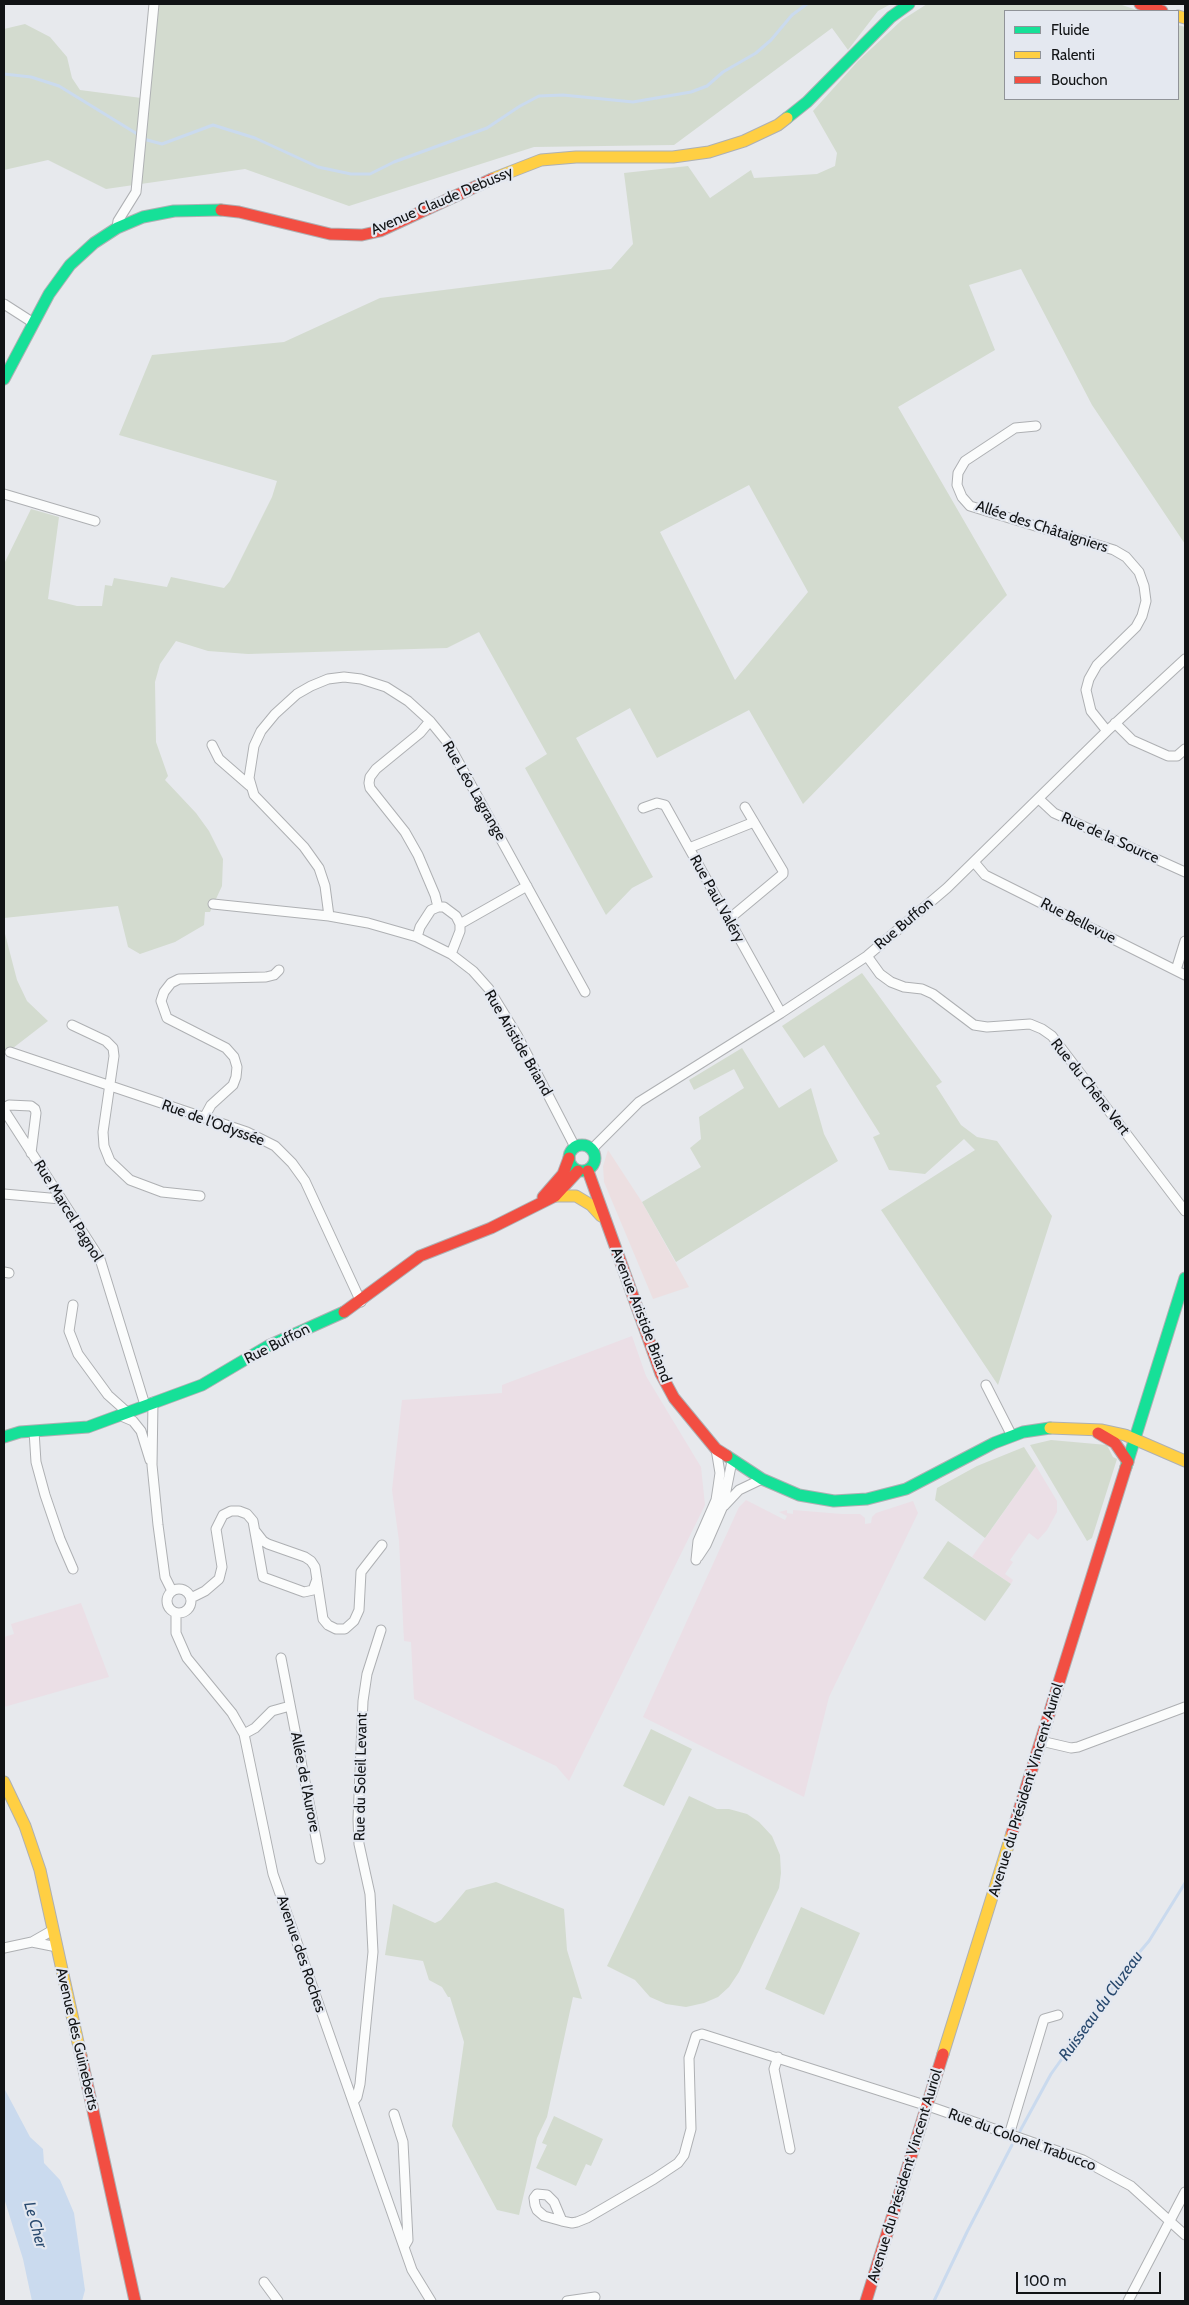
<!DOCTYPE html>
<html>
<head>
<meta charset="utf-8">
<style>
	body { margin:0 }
	#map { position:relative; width:1189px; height:2305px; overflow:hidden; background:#e7e9ed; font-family:Cabin,sans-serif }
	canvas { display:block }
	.frame { position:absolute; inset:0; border:5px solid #111315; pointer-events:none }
	.legend { position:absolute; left:1004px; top:10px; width:175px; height:90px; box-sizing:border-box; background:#e4e8f0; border:1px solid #909398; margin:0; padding:6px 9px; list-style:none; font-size:15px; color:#111315 }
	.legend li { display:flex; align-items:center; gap:10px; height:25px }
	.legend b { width:25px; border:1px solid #909398 }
	.scale { position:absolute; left:1016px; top:2272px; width:145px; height:22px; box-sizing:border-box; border:2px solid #111315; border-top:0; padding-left:6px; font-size:15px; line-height:18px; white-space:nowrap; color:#111315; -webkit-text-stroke:4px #e4e8f0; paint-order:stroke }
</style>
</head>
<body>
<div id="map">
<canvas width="1189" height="2305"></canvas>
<div class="frame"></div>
<ul class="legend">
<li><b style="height:6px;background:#16e098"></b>Fluide</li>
<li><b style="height:6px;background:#ffcf43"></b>Ralenti</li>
<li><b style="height:6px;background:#f24e42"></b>Bouchon</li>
</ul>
<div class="scale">100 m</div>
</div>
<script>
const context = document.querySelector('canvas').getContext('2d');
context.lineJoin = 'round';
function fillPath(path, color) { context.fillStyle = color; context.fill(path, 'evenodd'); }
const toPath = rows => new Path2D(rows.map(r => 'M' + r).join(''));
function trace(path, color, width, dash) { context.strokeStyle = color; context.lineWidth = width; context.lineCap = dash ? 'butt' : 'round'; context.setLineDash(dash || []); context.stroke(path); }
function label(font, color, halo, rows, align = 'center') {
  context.font = font + ' Cabin,sans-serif'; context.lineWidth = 4.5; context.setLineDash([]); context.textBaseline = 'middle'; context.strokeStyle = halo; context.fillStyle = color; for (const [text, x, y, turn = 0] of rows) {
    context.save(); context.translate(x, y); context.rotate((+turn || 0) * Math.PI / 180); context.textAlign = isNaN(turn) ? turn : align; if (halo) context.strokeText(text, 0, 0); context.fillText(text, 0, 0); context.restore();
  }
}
fillPath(toPath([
	[608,1150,642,1202,689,1287,653,1299,604,1182,603,1166]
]), '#ecdfe1');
fillPath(toPath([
	[632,1336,646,1376,701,1467,705,1505,569,1781,556,1766,414,1699,411,1642,404,1641,399,1541,392,1490,402,1400,502,1393,502,1385],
	[1036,1466,1057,1501,1057,1512,1047,1530,1038,1540,1029,1533,1010,1560,1013,1562,1005,1574,1013,1580,1011,1584,972,1557],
	[746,1500,785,1520,787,1516,779,1512,787,1510,787,1513,793,1514,793,1510,842,1514,860,1514,865,1518,865,1524,871,1523,872,1517,876,1513,913,1501,918,1513,829,1697,804,1797,643,1717,739,1507],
	[81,1603,109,1677,4,1707,4,1637,14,1634,11,1624]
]), '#ebdfe6');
fillPath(toPath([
	[159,4,891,4,878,11,848,50,832,28,674,145,534,147,349,206,245,169,106,189,48,160,4,170,4,29,25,24,50,37,67,57,72,78,80,90,149,99],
	[927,4,1119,4,1140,11,1005,11,1005,99,1178,99,1178,25,1185,27,1185,544,1092,405,1021,269,969,285,995,350,898,407,1007,595,803,804,749,710,657,758,630,708,576,738,653,877,632,888,606,915,525,768,547,754,479,632,447,648,248,654,208,651,176,641,160,664,155,682,156,742,168,776,165,780,196,813,209,831,223,859,222,886,210,912,205,912,204,925,175,942,140,954,128,947,118,906,4,918,4,564,31,509,59,517,48,599,77,606,102,606,105,585,112,586,114,578,167,587,171,577,224,588,230,581,272,497,277,481,119,435,152,355,284,342,380,298,611,269,633,244,624,173,688,166,710,198,751,170,754,178,817,174,835,166,837,153,813,111,858,61,902,20],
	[749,485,808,592,735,680,660,532],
	[4,930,17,980,27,1001,48,1021,4,1055],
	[862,973,942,1082,936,1086,961,1125,977,1137,997,1141,1052,1216,998,1385,881,1210,975,1150,964,1139,925,1174,889,1170,873,1137,880,1134,824,1045,804,1058,782,1026],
	[742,1048,779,1108,811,1088,824,1134,838,1161,676,1262,642,1202,701,1167,690,1148,701,1139,699,1117,744,1088,734,1069,694,1090,689,1080],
	[1051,1440,1107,1445,1113,1457,1117,1459,1092,1538,1087,1541,1030,1445],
	[1024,1447,1036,1466,985,1538,935,1500,937,1488,977,1466],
	[948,1541,1011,1584,985,1621,923,1578],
	[651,1729,692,1749,664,1806,623,1786],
	[689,1796,717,1809,729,1809,747,1814,759,1822,772,1836,780,1855,781,1873,779,1888,739,1972,729,1987,718,1997,704,2003,686,2007,666,2004,650,1997,635,1980,607,1966],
	[496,1882,564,1909,567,1950,582,1999,573,1997,547,2117,537,2138,519,2215,497,2210,452,2126,464,2042,450,1997,448,1997,442,1987,429,1980,423,1961,385,1955,393,1904,435,1923,441,1920,466,1890],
	[801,1907,860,1933,824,2015,765,1989],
	[554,2116,603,2139,591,2166,586,2164,576,2186,536,2168,547,2145,542,2143]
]), '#d3dbcf');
fillPath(toPath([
	[4,2088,30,2137,43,2149,44,2163,60,2180,74,2213,85,2290,82,2301,32,2301,23,2259,4,2198]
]), '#cadaee');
trace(toPath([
	[4,74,31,77,59,86,147,140,162,144,213,125,255,138,318,167,351,174,370,174,394,162,487,128,520,106,539,96,563,95,633,102,691,92,707,86,723,72,756,53,771,40,792,15,807,4],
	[1020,2131,1051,2074,1132,1961,1149,1941,1185,1883],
	[934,2301,967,2232,1012,2145]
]), '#cadaee', 3);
const street = toPath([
	[117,228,118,221,136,192,154,4],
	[4,304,32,322],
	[1036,426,1015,428,965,461,958,473,957,485,962,497,970,506,1114,550,1126,557,1139,572,1144,586,1146,601,1142,616,1136,627,1097,665,1089,679,1086,690,1091,711,1107,731],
	[4,494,95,521],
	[430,721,420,733,376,769,370,777,369,783,370,788,405,832,418,855,435,895,438,907,444,907,456,916,460,924,460,931,451,954],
	[1115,723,1132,740,1168,756,1177,756,1185,749],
	[212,745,219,759,250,786],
	[1039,799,1054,813,1185,872],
	[643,808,657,803,665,805,781,1013],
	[689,848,754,822],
	[974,862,985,875,1185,975],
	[213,904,329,916,368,923,417,937,451,954,473,971,489,989,517,1035,575,1147],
	[329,916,325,886,319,868,304,847,254,795,249,778,254,746,261,731,275,714,297,694,311,686,328,679,344,677,361,679,386,687,408,701,430,721,448,743,585,992],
	[729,919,783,874,783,871,745,807],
	[460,924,527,886],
	[417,937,420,927,431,910,438,907],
	[867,956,880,974,891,982,904,987,922,989,933,994,974,1025,987,1027,1030,1024,1042,1029,1052,1036,1185,1211],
	[1176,970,1185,941],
	[72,1025,106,1041,113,1048,114,1056,103,1132,104,1146,110,1161,130,1180,162,1192,200,1196],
	[10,1052,247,1132,275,1146,292,1163,305,1181,361,1302],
	[4,1108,9,1105,31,1106,35,1109,36,1113,31,1153],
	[4,1110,100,1259,145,1405],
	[204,1118,211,1105,233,1085,236,1077,237,1067,234,1057,226,1048,167,1018,161,1001,164,992,171,983,179,979,266,977,274,975,279,970],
	[592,1149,639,1102,781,1013,867,956,947,888,1107,731,1185,659],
	[4,1194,61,1199],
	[4,1272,9,1273],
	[73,1305,69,1331,78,1354,108,1395,127,1412],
	[986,1385,1012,1436],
	[153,1402,152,1465,158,1525,165,1577,172,1591],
	[119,1415,133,1421,141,1431,150,1460],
	[34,1431,36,1462,45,1495,60,1539,73,1569],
	[724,1506,739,1490,762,1479],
	[256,1532,263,1541,268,1544,305,1557,311,1561,315,1567,323,1619,328,1625,336,1629,345,1629,354,1621,359,1610,361,1572,382,1545],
	[698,1557,706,1545,723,1506,732,1461],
	[696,1560,698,1541,716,1500,718,1487,720,1473,716,1449],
	'167 1601a12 12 0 1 1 24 0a12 12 0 1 1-24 0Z',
	[191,1598,205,1591,219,1579,222,1567,216,1529,223,1515,231,1511,239,1511,247,1514,253,1521,263,1577,304,1592,313,1590,317,1579],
	[176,1613,176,1633,187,1658,232,1713,244,1734,273,1874,412,2270,431,2301],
	[281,1658,320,1859],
	[244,1734,255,1728,272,1711,290,1706],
	[1041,1741,1071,1748,1078,1747,1185,1707],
	[32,1942,57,1947],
	[4,1948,32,1942,53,1930],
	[778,2057,774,2069,790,2149],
	[353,2102,357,2097,360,2084,373,1952,370,1894,359,1844,358,1819,363,1701,367,1674,381,1630],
	[394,2114,403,2142,408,2240,404,2247],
	[1009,2135,1044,2019,1058,2015],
	[562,2221,554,2202,547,2195,537,2194,534,2198,535,2205,537,2210,544,2216,562,2221,572,2223,577,2222,587,2218,654,2179,678,2163,684,2155,691,2129,689,2058,696,2036,702,2034,934,2108,1083,2160,1131,2186,1185,2235],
	[264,2282,278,2301],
	[567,2301,595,2297],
	[1128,2301,1185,2192]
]);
const fast = toPath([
	[787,118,807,102,891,17,909,4],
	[4,379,49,294,70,265,94,243,117,228,143,217,174,211,221,210],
	'569 1158a13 13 0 1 1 26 0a13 13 0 1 1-26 0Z',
	[4,1437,20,1432,88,1427,202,1385,268,1346,344,1312],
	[727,1456,762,1479,799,1495,834,1501,867,1499,906,1489,994,1443,1023,1432,1050,1428],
	[1126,1467,1185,1278]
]);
const slow = toPath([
	[1178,16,1185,18],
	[492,179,541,160,576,157,673,157,709,152,744,141,778,125,787,118],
	[555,1196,576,1196,591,1205,601,1216],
	[1050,1428,1102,1430,1125,1435,1185,1461],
	[4,1782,25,1826,40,1870,81,2056],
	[943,2054,1012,1833]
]);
const jam = toPath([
	[1140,4,1162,11],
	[221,210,239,212,330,234,362,235,380,231,492,179],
	[588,1171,661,1374,674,1398,716,1449,727,1456],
	[543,1197,563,1174,569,1158],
	[344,1312,420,1256,491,1228,555,1196,578,1171],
	[1098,1433,1115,1443,1128,1462],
	[1012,1833,1126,1467],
	[81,2056,135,2301],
	[866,2301,943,2054]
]);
trace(street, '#aeb0b3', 11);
trace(fast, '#aeb0b3', 13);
trace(slow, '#aeb0b3', 13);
trace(jam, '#aeb0b3', 13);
trace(street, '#fbfcfc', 9);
trace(fast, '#16e098', 11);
trace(slow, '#ffcf43', 11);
trace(jam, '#f24e42', 11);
label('15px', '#111315', '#e4e8f0', [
	["Avenue Claude Debussy",442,201,-23],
	["Allée des Châtaigniers",1042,527,18],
	["Rue Léo Lagrange",474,791,60],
	["Rue de la Source",1110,838,24],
	["Rue Paul Valéry",717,899,61],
	["Rue Bellevue",1078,921,27],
	["Rue Buffon",904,924,-40],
	["Rue Aristide Briand",518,1043,60],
	["Rue du Chêne Vert",1090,1087,52],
	["Rue de l'Odyssée",213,1123,20],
	["Rue Marcel Pagnol",68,1211,58],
	["Avenue Aristide Briand",641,1315,69],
	["Rue Buffon",277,1344,-27],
	["Rue du Soleil Levant",361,1777,-89],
	["Allée de l'Aurore",305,1782,79],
	["Avenue du Président Vincent Auriol",1026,1790,-73],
	["Avenue des Roches",301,1954,71],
	["Avenue des Guineberts",77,2039,77],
	["Rue du Colonel Trabucco",1022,2140,20],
	["Avenue du Président Vincent Auriol",905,2176,-73]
]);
label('italic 16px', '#28496e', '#e4e8f0', [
	["Ruisseau du Cluzeau",1101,2006,-54],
	["Le Cher",35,2225,74]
]);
</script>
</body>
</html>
